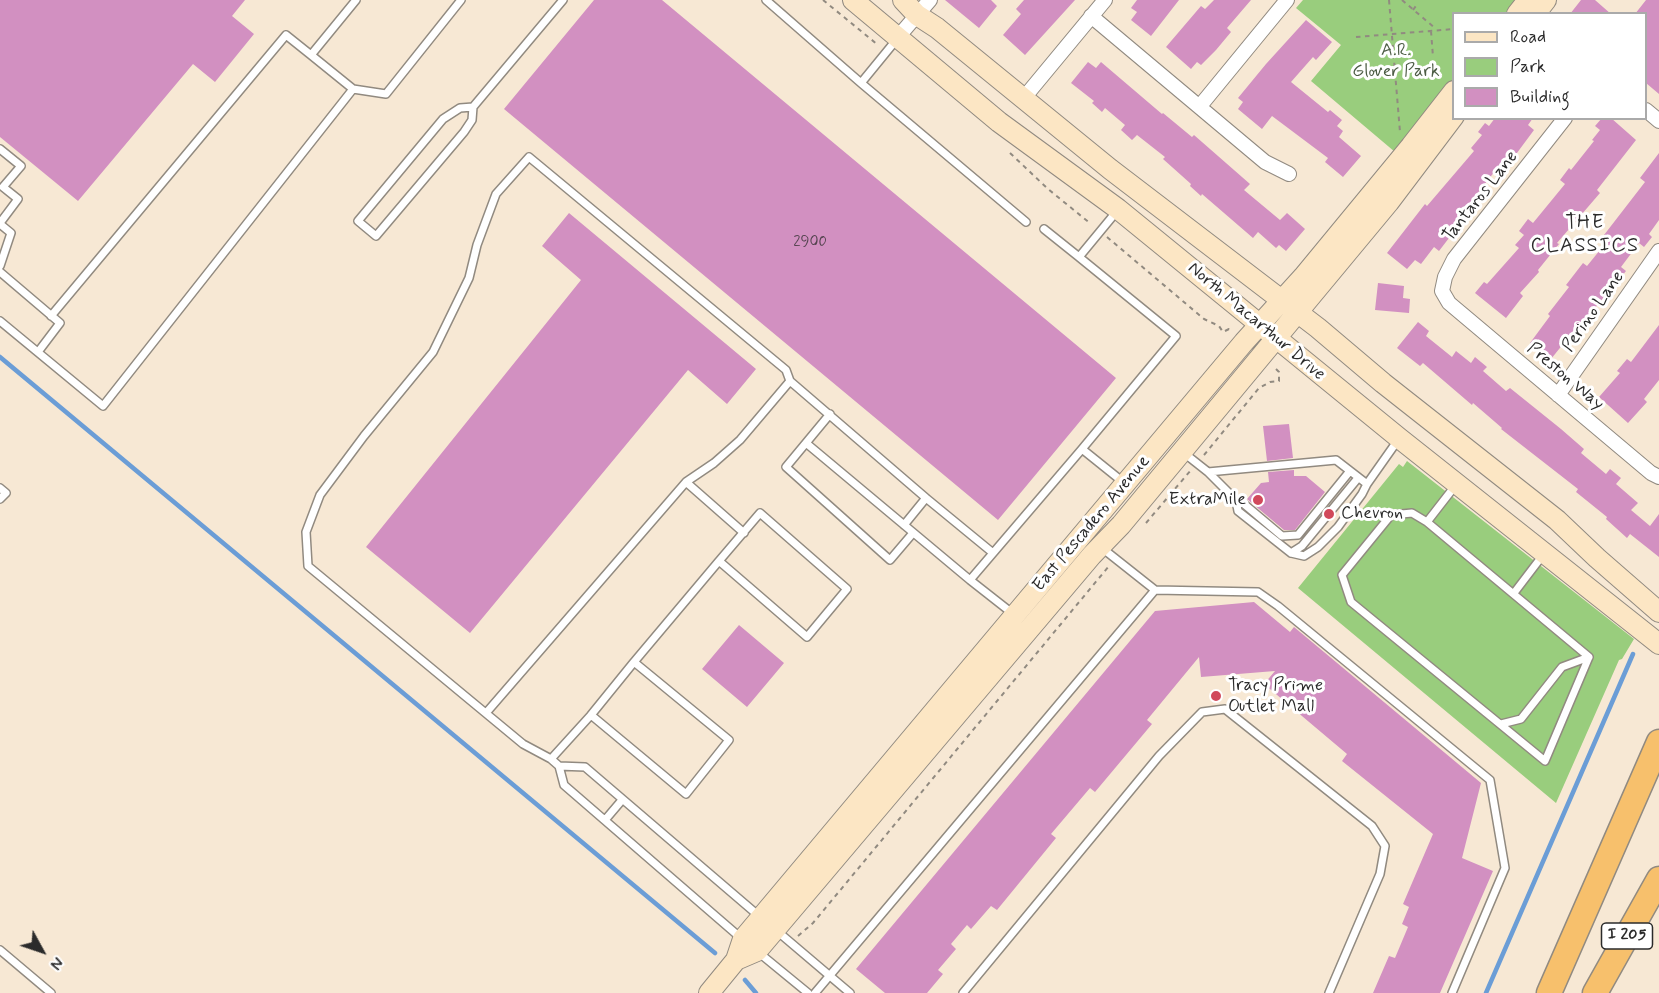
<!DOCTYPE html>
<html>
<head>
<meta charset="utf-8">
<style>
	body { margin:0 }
	#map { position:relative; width:1659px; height:993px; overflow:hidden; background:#f7e8d4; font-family:Mynerve,sans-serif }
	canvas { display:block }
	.legend { position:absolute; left:1452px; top:12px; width:195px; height:108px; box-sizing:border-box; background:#fff; border:2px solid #aaa; margin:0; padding:8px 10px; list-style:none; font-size:18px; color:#2b2b2b }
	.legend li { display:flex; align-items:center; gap:12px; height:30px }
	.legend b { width:30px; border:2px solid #aaa }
	.north { position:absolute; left:12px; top:921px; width:60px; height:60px; -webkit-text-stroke:4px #fff; paint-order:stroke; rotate:130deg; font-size:16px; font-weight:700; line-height:24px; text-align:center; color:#2b2b2b }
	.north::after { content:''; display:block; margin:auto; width:21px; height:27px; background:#2b2b2b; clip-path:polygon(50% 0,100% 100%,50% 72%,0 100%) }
</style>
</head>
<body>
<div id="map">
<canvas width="1659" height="993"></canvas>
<ul class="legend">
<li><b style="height:8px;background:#fce6c4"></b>Road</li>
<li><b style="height:16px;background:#99cd7d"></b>Park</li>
<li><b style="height:16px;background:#d290c1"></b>Building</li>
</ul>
<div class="north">N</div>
</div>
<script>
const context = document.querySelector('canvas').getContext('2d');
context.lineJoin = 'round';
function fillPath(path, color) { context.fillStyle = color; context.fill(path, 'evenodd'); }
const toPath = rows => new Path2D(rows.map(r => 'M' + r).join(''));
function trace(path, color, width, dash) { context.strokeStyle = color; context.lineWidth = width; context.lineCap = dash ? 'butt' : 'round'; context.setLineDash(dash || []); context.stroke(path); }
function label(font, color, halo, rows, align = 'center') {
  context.font = font + ' Mynerve,sans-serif'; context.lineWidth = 6; context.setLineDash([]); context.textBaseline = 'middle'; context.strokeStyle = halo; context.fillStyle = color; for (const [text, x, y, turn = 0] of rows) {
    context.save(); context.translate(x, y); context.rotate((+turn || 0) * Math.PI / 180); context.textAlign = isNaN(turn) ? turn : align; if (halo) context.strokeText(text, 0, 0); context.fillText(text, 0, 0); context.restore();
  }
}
fillPath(toPath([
	[1303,0,1522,0,1510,13,1454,14,1453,82,1395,152,1311,81,1341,45,1296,8],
	[1407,461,1634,639,1622,659,1619,660,1556,803,1298,588,1399,464,1403,467]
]), '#99cd7d');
trace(toPath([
	[0,357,715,953],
	[745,980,756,993],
	[1486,993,1633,654]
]), '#6b9dd6', 4.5);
fillPath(toPath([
	[0,0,245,0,232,16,254,34,215,82,193,64,78,201,0,137],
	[594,0,662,0,1116,378,998,520,504,109],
	[945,0,991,0,997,6,979,28],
	[1024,0,1075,0,1025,55,1003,35,1021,14,1016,9],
	[1137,0,1179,0,1151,36,1131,20,1137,12,1131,8],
	[1214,0,1251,0,1227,28,1231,32,1216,50,1201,65,1197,62,1191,69,1166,47,1201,6,1205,9],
	[1581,0,1595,0,1611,14,1570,14],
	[1646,0,1659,0,1659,94,1646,83,1646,14,1635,14],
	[1306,20,1332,42,1316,60,1313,57,1291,82,1328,112,1330,110,1342,120,1337,126,1343,131,1339,137,1361,156,1343,177,1325,162,1328,158,1272,116,1262,129,1238,109,1243,102,1238,98,1266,64],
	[1088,62,1096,68,1101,62,1162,114,1163,113,1192,137,1194,135,1250,184,1244,190,1280,220,1287,213,1305,229,1286,251,1279,245,1276,248,1258,232,1253,238,1202,194,1201,196,1190,186,1191,184,1163,159,1165,157,1137,135,1132,140,1121,130,1125,125,1105,108,1102,112,1092,103,1094,101,1071,83],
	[1495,118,1533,118,1528,125,1534,130,1511,161,1506,157,1484,185,1489,189,1479,204,1471,215,1466,212,1447,236,1449,238,1439,251,1434,247,1421,264,1415,260,1407,269,1387,253,1425,204,1427,206,1474,151,1471,148,1482,135,1478,132,1485,123,1489,126],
	[1602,118,1611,118,1636,140,1597,190,1600,193,1557,243,1559,244,1538,270,1539,272,1520,293,1523,296,1506,318,1475,293,1484,282,1487,284,1519,248,1515,245,1524,235,1519,231,1528,219,1533,223,1565,184,1560,180,1569,168,1571,170,1594,141,1592,140,1600,130,1595,126],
	[1659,153,1659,220,1649,234,1652,237,1644,247,1639,243,1621,267,1626,271,1585,320,1590,324,1579,338,1572,333,1551,359,1530,343,1550,316,1548,314,1569,287,1566,285,1583,263,1587,266,1609,239,1604,235,1645,182,1640,178],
	[569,213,756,369,727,404,688,370,470,633,366,547,581,280,542,246],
	[1378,283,1404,286,1403,298,1410,299,1409,313,1375,310],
	[1418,322,1429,331,1426,336,1452,357,1456,351,1471,363,1475,357,1487,367,1483,371,1506,391,1510,388,1561,429,1584,449,1581,453,1606,474,1610,469,1621,478,1616,484,1638,503,1631,510,1650,526,1659,514,1659,557,1630,534,1627,538,1606,519,1607,517,1576,492,1578,489,1501,429,1502,428,1473,403,1472,405,1423,363,1420,366,1397,348],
	[1659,325,1659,380,1644,399,1647,402,1628,423,1599,397,1620,373,1617,371,1627,359,1631,362],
	[1289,424,1293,458,1267,461,1263,426],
	[1294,470,1294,476,1306,476,1325,492,1295,530,1284,530,1247,499,1261,483,1269,482,1268,472],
	[1254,602,1290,632,1294,627,1481,783,1462,858,1493,871,1440,993,1373,993,1389,956,1395,958,1408,927,1402,924,1409,907,1403,904,1433,834,1342,761,1347,754,1264,684,1275,671,1201,677,1199,657,1147,720,1152,724,1095,792,1090,788,1051,834,1056,838,997,910,991,906,971,929,967,925,951,944,956,949,938,970,943,974,927,993,885,993,856,969,1155,611],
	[739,625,784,663,747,707,702,669]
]), '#d290c1');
const lane = toPath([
	[766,0,861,83,1026,222],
	[861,83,897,39],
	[353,89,386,94,461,0],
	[473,107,460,108,443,119,358,221,376,236,464,132,472,120,473,107,563,0],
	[0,149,21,166,3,187,18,199,0,223],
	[0,224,11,233,0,266],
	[1044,229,1079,257,1117,211],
	[1079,257,1176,336,1082,449,1123,482],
	[0,272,60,323,38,352],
	[51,316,286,35,311,55],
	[0,321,103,406,353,89,311,55,356,0],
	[830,414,786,467,890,560,913,533],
	[806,443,970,580],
	[1184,453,1208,472,1336,460,1367,484,1398,440],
	[1208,472,1236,500,1238,511,1291,553,1304,556,1318,547,1338,527,1362,494,1367,484],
	[686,482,744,533],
	[0,488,6,493,0,499],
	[1236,500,1244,504,1282,536,1298,535,1350,471],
	[1427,522,1589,657,1545,761,1351,602,1342,575,1391,515,1412,513,1427,522,1455,486],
	[904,525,926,498],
	[1102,548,1155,590,1258,592,1278,606,1490,780,1505,868,1452,993],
	[1291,553,1302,546,1358,478],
	[1514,593,1543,555],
	[1012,613,970,580,1082,449],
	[486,713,686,482,714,463,740,440,790,381],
	[591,715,634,662],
	[1501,724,1521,719,1562,667,1589,657],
	[551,759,591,715,686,794,729,740,634,662,719,561,807,637,847,589,760,513,719,561],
	[559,766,585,767,759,916],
	[605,820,622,800],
	[777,931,850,993],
	[742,939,564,785,559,766,551,759,523,744,308,566,306,532,320,495,364,436,433,352,469,278,477,245,496,194,529,157,786,370,790,381,926,498,993,553],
	[0,950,51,993],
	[758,952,808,993],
	[815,993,1155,590],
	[963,993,1159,756,1202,712,1225,709,1372,826,1385,846,1380,874,1329,993]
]);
const street = toPath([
	[1091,16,1265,162,1289,174],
	[898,37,930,0],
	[1023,99,1105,0],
	[1200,106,1287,0],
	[1646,110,1659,121],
	[1565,118,1454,259,1445,277,1442,291,1449,303,1651,473,1659,477],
	[1558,395,1659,251]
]);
const secondary = toPath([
	[853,0,999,122,1118,209,1399,438,1659,644],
	[903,0,917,15,937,28,1110,169,1318,328,1383,383,1557,520,1597,558,1659,612],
	[1517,14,1528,0],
	[1535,14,1546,0],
	[736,960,757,951,1092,555,1121,525,1389,202,1454,116],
	[709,993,736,960,743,939,1244,342,1303,277,1411,146,1454,91]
]);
const highway = toPath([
	[1549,993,1659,742],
	[1595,993,1659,879]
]);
trace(lane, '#918a80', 10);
trace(street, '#918a80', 16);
trace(secondary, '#918a80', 22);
trace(highway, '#918a80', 27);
trace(toPath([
	[823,0,878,45],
	[1389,0,1400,132],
	[1402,0,1436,29],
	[1413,10,1418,3],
	[1431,31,1433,57],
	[1356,37,1454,29],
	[1010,153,1048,189,1091,224],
	[1107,237,1204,319,1219,326,1223,332,1229,329,1231,331],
	[1204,455,1259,388,1270,382,1279,381,1279,372,1274,367],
	[1146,523,1191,470],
	[798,936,813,923,1109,566]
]), '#918a80', 2, [4.5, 4.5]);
trace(lane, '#fff', 7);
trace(street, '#fff', 14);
trace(secondary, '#fce6c4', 20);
trace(highway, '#f7c06c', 24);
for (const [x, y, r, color] of [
	[1258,500,6,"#d1495b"],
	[1329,514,6,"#d1495b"],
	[1216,696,6,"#d1495b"]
]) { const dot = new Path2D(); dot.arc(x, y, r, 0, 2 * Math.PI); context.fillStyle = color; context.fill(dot); trace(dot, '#fff', 2); }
label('15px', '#554450', null, [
	["2900",810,243]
]);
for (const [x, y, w] of [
	[1627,936,51]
]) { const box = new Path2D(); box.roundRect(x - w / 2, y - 13, w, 26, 4.5); context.fillStyle = '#fff'; context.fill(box); trace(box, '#2b2b2b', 1.5); }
label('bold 16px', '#2b2b2b', null, [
	["I 205",1627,936]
]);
label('18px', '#4c5c44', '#fff', [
	["A.R.",1396,51],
	["Glover Park",1396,72]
]);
label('18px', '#2b2b2b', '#fff', [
	["Tantaros Lane",1481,197,-52],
	["Perino Lane",1594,312,-55],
	["North Macarthur Drive",1256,322,40],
	["Preston Way",1565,377,40],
	["East Pescadero Avenue",1092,524,-50]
]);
label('18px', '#2b2b2b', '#fff', [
	["ExtraMile",1246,500,"right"],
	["Chevron",1341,514],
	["Tracy Prime",1228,686],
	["Outlet Mall",1228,707]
], 'left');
context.letterSpacing = '1.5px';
label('20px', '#2b2b2b', '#fff', [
	["THE",1585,224],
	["CLASSICS",1585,247]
]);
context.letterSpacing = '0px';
</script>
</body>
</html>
